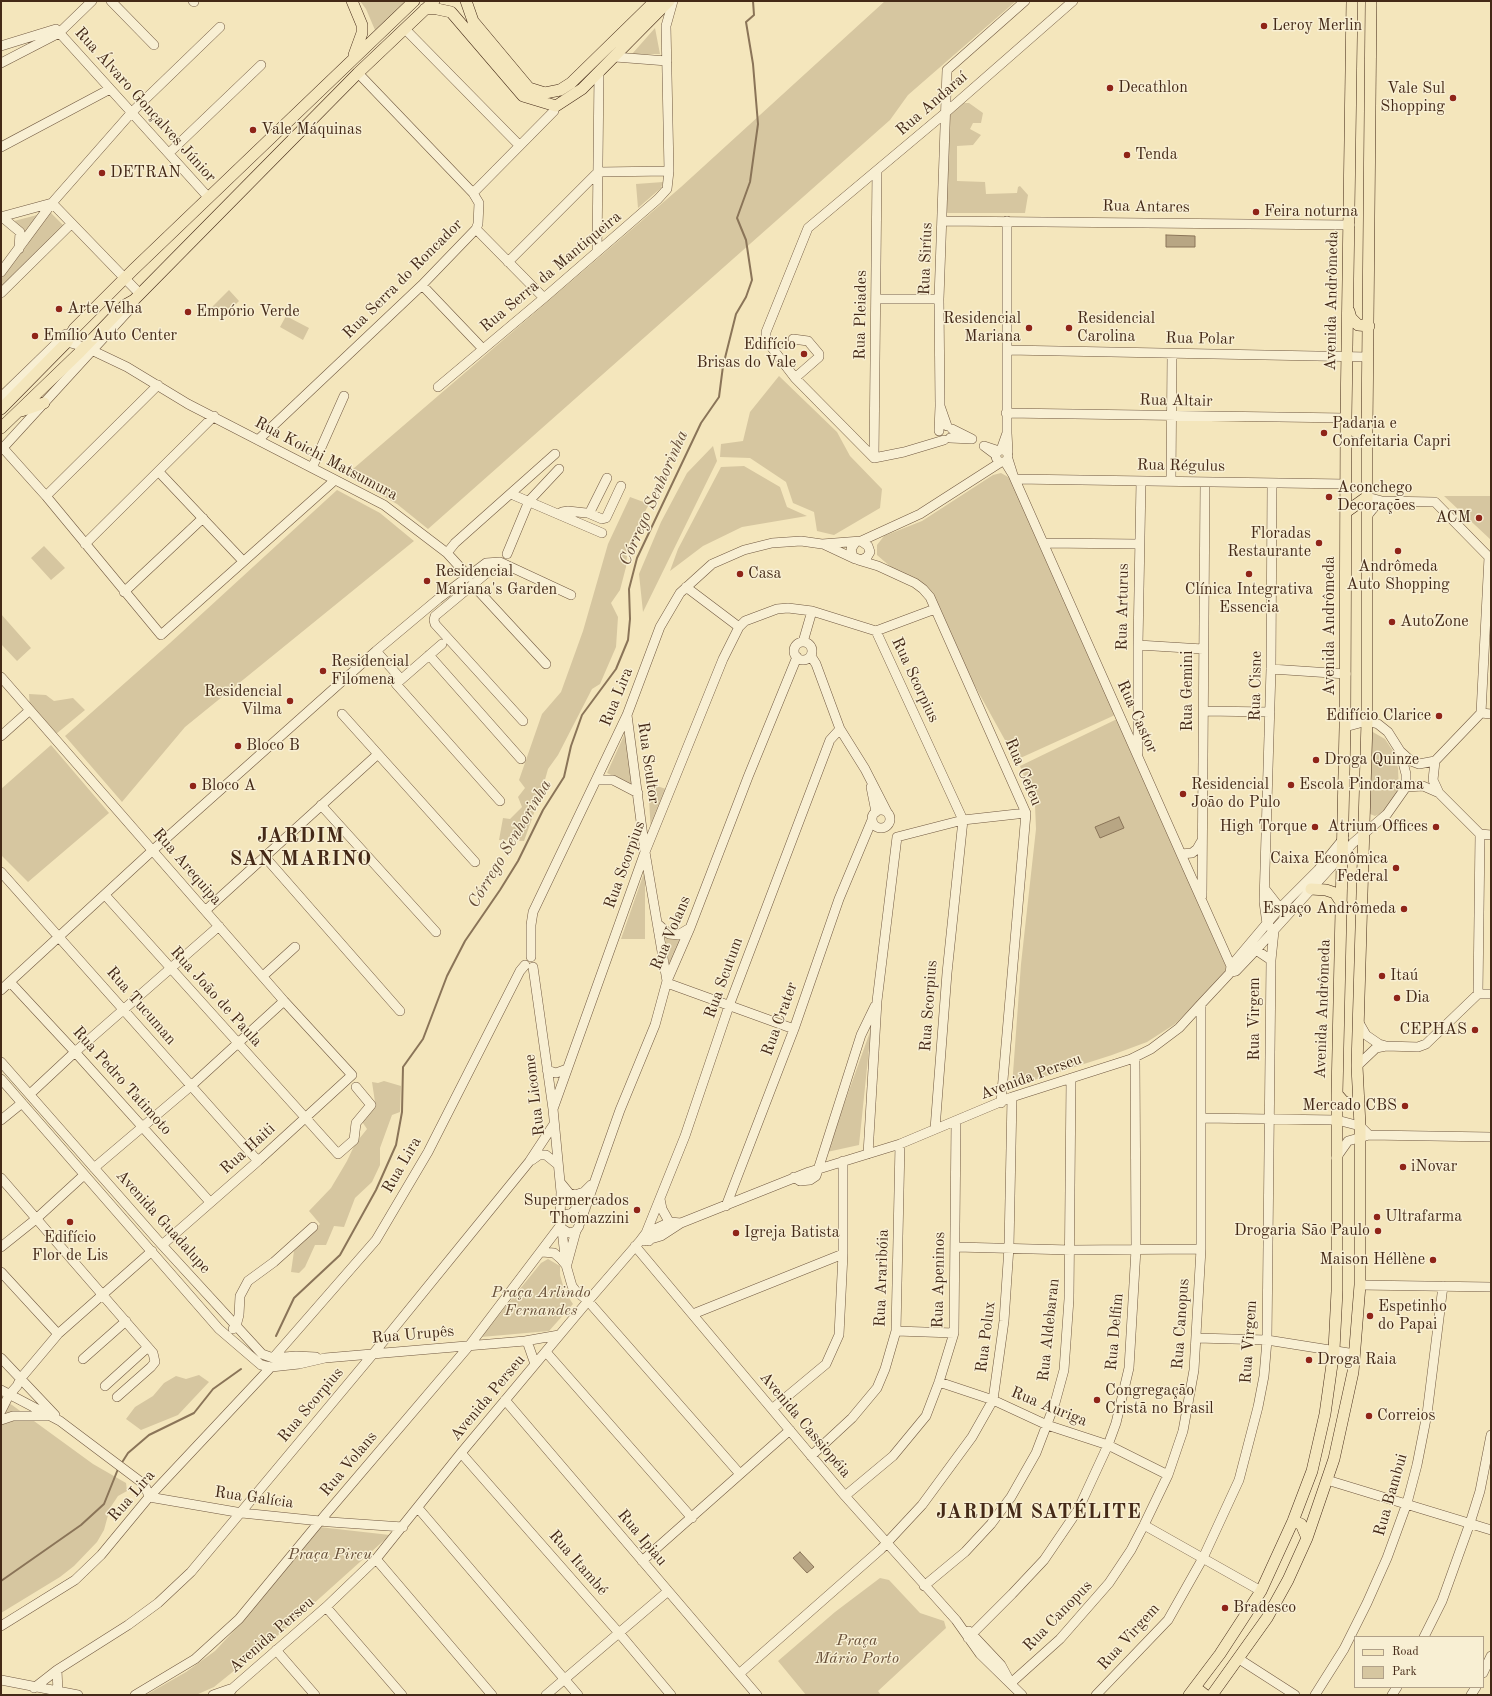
<!DOCTYPE html>
<html>
<head>
<meta charset="utf-8">
<style>
	body { margin:0 }
	#map { position:relative; width:1492px; height:1696px; overflow:hidden; background:#f4e6bc; font-family:"Old Standard TT",serif }
	canvas { display:block }
	.frame { position:absolute; inset:0; border:2px solid #442917; pointer-events:none }
	.legend { position:absolute; left:1354px; top:1636px; width:130px; height:52px; box-sizing:border-box; background:#f8efd3; border:1px solid #b0a088; margin:0; padding:5px 7px; list-style:none; font-size:12px; color:#442917 }
	.legend li { display:flex; align-items:center; gap:8px; height:20px }
	.legend b { width:20px; border:1px solid #b0a088 }
</style>
</head>
<body>
<div id="map">
<canvas width="1492" height="1696"></canvas>
<div class="frame"></div>
<ul class="legend">
<li><b style="height:5px;background:#f4e6bc"></b>Road</li>
<li><b style="height:11px;background:#d6c6a0"></b>Park</li>
</ul>
</div>
<script>
const context = document.querySelector('canvas').getContext('2d');
context.lineJoin = 'round';
function fillPath(path, color) { context.fillStyle = color; context.fill(path, 'evenodd'); }
const toPath = rows => new Path2D(rows.map(r => 'M' + r).join(''));
function trace(path, color, width, dash) { context.strokeStyle = color; context.lineWidth = width; context.lineCap = dash ? 'butt' : 'round'; context.setLineDash(dash || []); context.stroke(path); }
function label(font, color, halo, rows, align = 'center') {
  context.font = font + ' "Old Standard TT",serif'; context.lineWidth = 3; context.setLineDash([]); context.textBaseline = 'middle'; context.strokeStyle = halo; context.fillStyle = color; for (const [text, x, y, turn = 0] of rows) {
    context.save(); context.translate(x, y); context.rotate((+turn || 0) * Math.PI / 180); context.textAlign = isNaN(turn) ? turn : align; if (halo) context.strokeText(text, 0, 0); context.fillText(text, 0, 0); context.restore();
  }
}
fillPath(toPath([
	[360,1,405,1,375,30,366,9],
	[885,1,1016,1,908,95,890,120,428,529,397,504,346,475,681,187],
	[655,28,660,54,632,54],
	[960,103,969,103,983,113,981,123,973,123,970,129,981,135,973,145,957,146,957,181,985,182,986,194,1017,193,1018,187,1020,186,1028,195,1025,213,945,213,947,115],
	[663,182,661,188,638,208,636,184],
	[51,213,64,226,1,288,1,279,28,244,23,231,14,221,41,214],
	[229,290,239,301,222,318,212,307],
	[286,316,309,328,303,340,280,327],
	[779,376,837,432,850,456,882,489,880,508,834,535,817,531,814,512,793,503,786,482,750,458,720,457,721,444,743,441,750,412],
	[713,446,717,461,643,612,639,574,661,522,687,473],
	[744,466,780,487,787,507,807,516,742,527,703,546,670,571,678,549,721,467],
	[1001,473,1010,478,1115,715,1016,760,970,677,937,607,877,555,877,545,884,536,922,521,993,475],
	[337,490,380,513,414,541,185,727,122,802,65,736,170,643],
	[1444,496,1491,496,1491,540],
	[630,497,649,504,628,544,626,567,620,590,611,603,618,617,616,647,600,684,592,689,558,755,548,769,539,801,530,803,534,813,524,841,499,840,503,818,510,819,522,807,518,797,525,788,519,780,542,714,561,692,583,631,608,544],
	[44,546,65,568,51,580,31,558],
	[1,614,31,648,17,661,1,644],
	[29,694,46,695,54,701,73,698,85,710,56,734,30,709],
	[1117,719,1228,971,1175,1024,1147,1042,1112,1055,1012,1087,1021,964,1036,829,1035,805,1020,766],
	[626,731,634,786,607,773],
	[1371,731,1385,739,1393,751,1398,768,1399,792,1386,811,1375,816,1370,814],
	[51,745,109,813,28,882,1,855,1,789],
	[648,783,666,789,651,833],
	[645,870,645,939,621,939],
	[665,937,673,940,683,938,670,968],
	[871,1029,859,1145,827,1152],
	[384,1081,401,1086,400,1112,392,1115,380,1148,380,1165,372,1182,355,1198,344,1227,334,1226,326,1245,315,1245,305,1267,299,1273,291,1272,294,1251,320,1224,309,1211,331,1188,347,1161,355,1144,367,1129,361,1120,375,1102,372,1082,378,1083],
	[548,1259,560,1266,560,1275,565,1292,573,1304,549,1331,481,1337,541,1263],
	[199,1375,209,1382,178,1415,141,1430,126,1419,135,1407,153,1396,164,1383,176,1376,186,1379],
	[1,1397,93,1464,126,1483,127,1491,118,1496,110,1508,104,1530,97,1542,74,1566,60,1577,1,1613],
	[319,1527,390,1535,282,1632,214,1687,196,1695,146,1695,186,1672,215,1651,243,1621],
	[880,1578,889,1580,920,1613,944,1621,946,1628,878,1691,881,1695,806,1695,778,1661,835,1612]
]), '#d6c6a0');
const water = toPath([
	[1166,235,1195,236,1195,247,1166,247,1166,235],
	[1119,817,1124,828,1100,838,1095,827,1119,817],
	[800,1552,814,1567,807,1573,793,1558,800,1552]
]);
fillPath(water, '#b8a684');
trace(water, '#8a7458', 1);
trace(toPath([
	[276,1336,294,1298,340,1255,376,1190,396,1145,402,1112,403,1067,423,1039,447,976,465,941,500,890,518,861,543,810,564,777,571,746,582,715,616,669,628,640,630,619,629,589,637,558,701,423,719,397,723,366,736,314,746,297,752,280,746,240,737,218,750,182,758,124,753,64,746,22,754,15,753,1],
	[121,1464,128,1453,149,1435,194,1413,213,1389,241,1369],
	[1,1581,81,1525,104,1504,118,1469]
]), '#8a7458', 2);
const minor = toPath([
	[111,1,154,45],
	[193,1,194,2],
	[405,29,519,145],
	[1,46,56,29,208,197],
	[615,57,667,61],
	[1,63,59,33,92,1],
	[1,147,110,89],
	[169,153,261,65],
	[473,193,554,111],
	[52,203,140,294],
	[1,217,52,203],
	[2,217,20,232,19,249],
	[942,221,1350,225],
	[476,229,544,298],
	[597,252,599,72],
	[508,262,598,172,669,171],
	[1,272,52,203,132,112,220,27],
	[422,285,483,349],
	[1,293,71,224],
	[876,299,939,299],
	[61,337,67,342,85,347,127,367,188,404,384,505,447,553,469,577],
	[793,339,808,341,819,354,819,357,795,378],
	[1008,350,1368,357],
	[438,387,544,298,658,199,667,189,669,171,666,26,673,1],
	[1,397,66,334],
	[940,406,939,299,947,70,1025,1],
	[1006,413,1346,418],
	[939,431,940,406,947,426],
	[1007,433,1007,221],
	[950,438,972,439,952,429],
	[258,440,422,285,476,229,478,224,479,203,473,193,358,73],
	[944,440,904,452,874,458,795,378,766,340,766,332,808,228,944,114,1073,1],
	[3,448,46,496,161,635,335,480],
	'996 456a6 6 0 1 1 12 0a6 6 0 1 1-12 0Z',
	[1,450,130,309,134,300],
	[1001,450,1007,433,1008,452],
	[996,455,984,446,999,451],
	[874,458,877,171],
	[1005,462,1013,475,1008,459],
	[312,468,344,396],
	[159,472,243,561],
	[1013,475,1181,854,1231,966,1235,970],
	[1015,479,1346,484],
	[1171,481,1172,354],
	[511,494,602,533],
	[46,496,158,385],
	[1382,501,1435,502,1489,557,1491,557],
	[588,513,602,519,606,518,621,486],
	[561,515,562,512,568,511,586,513,590,512,607,478],
	[1367,516,1376,505,1382,501,1367,497],
	[861,541,920,514,1001,462],
	[1044,543,1139,544],
	[85,544,214,416],
	[823,544,855,559],
	[447,553,455,543,555,454],
	[507,554,529,501,559,469],
	[858,560,878,566,915,583,923,589,930,597,1026,813,1001,1103],
	[500,562,435,616,434,620,435,624,523,721],
	[473,585,546,664],
	[686,587,739,627],
	[124,592,203,518],
	[876,631,935,609],
	[803,642,812,611],
	'794 651a9 9 0 1 1 18 0a9 9 0 1 1-18 0Z',
	[442,644,396,684,500,801],
	[1138,645,1203,649],
	[376,651,401,679],
	[429,655,521,759],
	[811,656,816,664,840,729,865,769,887,812],
	[1271,669,1346,674],
	[1,677,284,1001,352,1075,258,1161,162,1245],
	[1204,711,1270,712],
	[1481,713,1489,557],
	[342,714,475,862],
	[627,715,645,852,667,981],
	[1,736,30,710],
	[1400,751,1411,761,1419,764,1435,761,1481,713,1491,714],
	[1138,753,1138,645,1141,481],
	[1435,761,1433,780,1439,793],
	[597,780,613,780,638,793],
	[871,787,876,812],
	[1406,787,1423,786,1439,793,1480,834,1491,835],
	[321,805,436,932],
	'872 819a9 9 0 1 1 18 0a9 9 0 1 1-18 0Z',
	[897,837,963,820,1026,813],
	[1181,854,1192,853,1197,849,1201,842],
	[265,857,400,1011],
	[1,872,258,1161],
	[1265,889,1283,912],
	[105,895,338,1154,354,1140,356,1123,371,1105,356,1087],
	[1202,896,1205,482],
	[206,910,378,754],
	[659,925,669,934,678,935,690,928],
	[531,957,531,925,533,912,627,715,660,627,680,593,712,564,744,550,772,543,801,541,822,544,861,541,868,546,870,552,867,557,861,560,853,557,851,549,855,543],
	[1271,960,1274,931,1267,924,1264,902,1271,669,1272,483],
	[533,967,553,1109,561,1192,560,1219],
	[1231,972,1236,971,1256,950,1353,843,1387,814,1406,787,1406,774,1400,751,1388,732,1378,724,1367,721,1345,727],
	[263,976,295,947],
	[10,982,75,1052,210,1202],
	[667,983,794,1029],
	[1,990,153,850,376,651,438,599,486,563,500,562,571,595],
	[1478,994,1480,834],
	[1358,1021,1366,1035,1379,1044,1386,1046,1418,1047,1426,1044,1478,994,1491,994],
	[1,1062,162,1245,262,1354,273,1358,296,1356,316,1357],
	[1357,1066,1376,1048,1386,1046],
	[547,1070,556,1073,567,1069],
	[1,1079,219,1329,261,1365,271,1367,299,1364,325,1358,525,1341,559,1335],
	[30,1094,75,1052,219,926],
	[553,1109,645,852,723,659,739,627,745,621,777,609,788,608,812,611,876,631,963,820,947,973,935,1129],
	[1202,1118,1337,1120,1360,1126,1369,1135],
	[1,1120,22,1103],
	[868,1154,877,1001,897,837],
	[1336,1158,1348,1141,1369,1135,1491,1137],
	[532,1160,539,1155,546,1155,557,1164],
	[94,1168,192,1085,284,1001],
	[794,1177,800,1181,810,1180,816,1176,861,1035,875,1006],
	[1,1178,153,1353,155,1362,151,1367,117,1397],
	[560,1182,569,1193,575,1195,584,1192,591,1185],
	[660,1199,662,1209,672,1227],
	[726,1206,794,1029,839,899,872,820],
	[572,1213,579,1219,579,1226,576,1231,569,1233,561,1228,560,1219,564,1215,572,1213,586,1198],
	[580,1223,620,1110,655,1025,667,981,690,928,748,777,797,657],
	[562,1230,566,1265,572,1286,576,1291,588,1301,740,1474],
	[644,1241,661,1236,681,1223],
	[649,1241,646,1233,685,1136,729,1006,830,740,840,729],
	[635,1246,845,1496,956,1620,980,1654,1022,1695],
	[1,1247,36,1219,84,1175],
	[956,1247,1071,1250,1201,1249],
	[542,1252,554,1253,561,1259,566,1265],
	[567,1264,576,1231],
	[1,1272,58,1334],
	[1360,1285,1491,1287],
	[693,1314,843,1254],
	[233,1329,236,1326,239,1315,240,1296,248,1281,274,1262,313,1227],
	[896,1331,954,1333],
	[1197,1338,1267,1340,1355,1354],
	[525,1341,528,1344,535,1364],
	[546,1352,692,1518],
	[1,1358,55,1415],
	[273,1358,376,1240,428,1152,520,971,525,965],
	[83,1359,126,1321],
	[939,1382,993,1400,1047,1425,1108,1445,1168,1475],
	[105,1386,148,1347],
	[1,1390,60,1421,141,1482,146,1488,149,1497],
	[505,1400,757,1695],
	[772,1409,826,1364,839,1335,843,1254,843,1161],
	[1,1411,9,1395,17,1386,21,1378,58,1334,152,1251],
	[1,1420,13,1416,47,1416],
	[461,1453,619,1633,671,1695],
	[811,1456,852,1418,877,1388,885,1369,896,1331,900,1144],
	[1327,1480,1491,1530],
	[845,1496,893,1456,926,1416,939,1382,954,1333,956,1121],
	[149,1497,242,1513,330,1522,403,1527],
	[418,1508,578,1695],
	[1144,1525,1261,1591],
	[376,1559,492,1695],
	[642,1561,790,1430],
	[924,1586,965,1552,991,1524,1011,1497,1036,1453,1055,1403,1064,1370,1069,1299,1071,1078],
	[326,1607,402,1695],
	[1,1626,75,1580,101,1555,149,1497,271,1367],
	[969,1631,1001,1665,1008,1678],
	[1424,1637,1442,1601,1470,1523,1480,1491,1491,1435],
	[968,1638,1012,1594,1044,1560,1078,1510,1108,1445,1116,1423,1129,1368,1136,1249,1135,1057],
	[276,1650,315,1695],
	[1239,1659,1295,1695],
	[57,1670,58,1692],
	[1483,1673,1491,1656],
	[739,1674,881,1549,922,1505,972,1437,993,1400,1004,1321,1009,1247,1012,1097],
	[1,1680,78,1695],
	[1011,1683,1060,1639,1109,1583,1131,1550,1144,1525,1168,1475,1183,1431,1194,1370,1201,1249,1201,1004],
	[34,1688,57,1670,128,1625,158,1603,191,1572,373,1354,529,1162,554,1124],
	[135,1695,195,1659,239,1619,320,1521,469,1346,560,1226],
	[213,1695,233,1688],
	[228,1695,233,1688,326,1607,376,1559,461,1453,588,1301,640,1241,646,1233,670,1222,681,1223,809,1172,900,1144,1012,1097,1131,1059,1151,1049,1179,1028,1201,1004,1230,973,1231,966,1279,909,1318,870,1344,838],
	[546,1695,667,1592],
	[1096,1695,1168,1620,1203,1558,1239,1480,1258,1407,1264,1376,1267,1340,1271,960,1256,950],
	[1315,1695,1344,1649,1367,1603,1387,1558,1407,1503,1417,1465,1427,1414,1443,1286],
	[1392,1695,1397,1687],
	[1471,1695,1476,1687]
]);
const major = toPath([
	[352,1,362,25,362,33,354,55],
	[466,1,473,21,529,88,545,93,560,90,571,83,655,1],
	[425,9,437,9,451,12,523,96,556,106,582,89,669,1],
	[1349,311,1351,318,1358,325,1369,326],
	[1,409,67,342,74,329,133,270,414,1],
	[21,411,44,403],
	[1346,424,1356,432,1367,432],
	[1,428,80,352,125,305,134,300,358,73,434,1],
	[1346,512,1367,497],
	[1311,889,1326,890,1335,893,1342,904],
	[1337,1094,1343,1101,1348,1103,1355,1103,1358,1101],
	[1293,1521,1301,1524,1307,1538],
	[1195,1687,1205,1695],
	[1189,1695,1220,1654,1261,1591,1293,1521,1312,1471,1325,1414,1334,1350,1337,1291,1337,1094,1345,727,1346,418,1352,1],
	[1212,1695,1267,1618,1288,1580,1307,1538,1334,1459,1353,1372,1360,1285,1360,1126,1357,1066,1367,721,1367,432,1371,1]
]);
trace(minor, '#705840', 10);
trace(major, '#442917', 12);
trace(minor, '#f8efd3', 9);
trace(major, '#f4e6bc', 11);
for (const [x, y, r, color] of [
	[1264,26,4,"#8f2418"],
	[1110,88,4,"#8f2418"],
	[1453,98,4,"#8f2418"],
	[253,130,4,"#8f2418"],
	[1127,155,4,"#8f2418"],
	[102,173,4,"#8f2418"],
	[1256,212,4,"#8f2418"],
	[59,309,4,"#8f2418"],
	[188,312,4,"#8f2418"],
	[1029,328,4,"#8f2418"],
	[1069,328,4,"#8f2418"],
	[35,336,4,"#8f2418"],
	[804,354,4,"#8f2418"],
	[1324,433,4,"#8f2418"],
	[1329,497,4,"#8f2418"],
	[1479,518,4,"#8f2418"],
	[1319,543,4,"#8f2418"],
	[1398,551,4,"#8f2418"],
	[740,574,4,"#8f2418"],
	[1249,574,4,"#8f2418"],
	[427,581,4,"#8f2418"],
	[1392,622,4,"#8f2418"],
	[323,671,4,"#8f2418"],
	[290,701,4,"#8f2418"],
	[1439,716,4,"#8f2418"],
	[238,746,4,"#8f2418"],
	[1316,760,4,"#8f2418"],
	[1291,785,4,"#8f2418"],
	[193,786,4,"#8f2418"],
	[1183,794,4,"#8f2418"],
	[1315,827,4,"#8f2418"],
	[1436,827,4,"#8f2418"],
	[1396,868,4,"#8f2418"],
	[1404,909,4,"#8f2418"],
	[1382,976,4,"#8f2418"],
	[1397,998,4,"#8f2418"],
	[1475,1030,4,"#8f2418"],
	[1405,1106,4,"#8f2418"],
	[1403,1167,4,"#8f2418"],
	[637,1210,4,"#8f2418"],
	[1377,1217,4,"#8f2418"],
	[70,1222,4,"#8f2418"],
	[1378,1231,4,"#8f2418"],
	[736,1233,4,"#8f2418"],
	[1433,1260,4,"#8f2418"],
	[1370,1316,4,"#8f2418"],
	[1309,1360,4,"#8f2418"],
	[1097,1400,4,"#8f2418"],
	[1369,1416,4,"#8f2418"],
	[1225,1608,4,"#8f2418"]
]) { const dot = new Path2D(); dot.arc(x, y, r, 0, 2 * Math.PI); context.fillStyle = color; context.fill(dot); trace(dot, '#f8efd3', 1.5); }
label('16px', '#442917', '#f8efd3', [
	["Leroy Merlin",1272,26],
	["Decathlon",1118,88],
	["Vale Sul",1445,89,"right"],
	["Shopping",1445,107,"right"],
	["Vale Máquinas",261,130],
	["Tenda",1135,155],
	["DETRAN",110,173],
	["Feira noturna",1264,212],
	["Arte Velha",67,309],
	["Empório Verde",196,312],
	["Residencial",1021,319,"right"],
	["Mariana",1021,337,"right"],
	["Residencial",1077,319],
	["Carolina",1077,337],
	["Emílio Auto Center",43,336],
	["Edifício",796,345,"right"],
	["Brisas do Vale",796,363,"right"],
	["Padaria e",1332,424],
	["Confeitaria Capri",1332,442],
	["Aconchego",1337,488],
	["Decorações",1337,506],
	["ACM",1471,518,"right"],
	["Floradas",1311,534,"right"],
	["Restaurante",1311,552,"right"],
	["Andrômeda",1398,567,"center"],
	["Auto Shopping",1398,585,"center"],
	["Residencial",435,572],
	["Mariana's Garden",435,590],
	["Casa",748,574],
	["Clínica Integrativa",1249,590,"center"],
	["Essencia",1249,608,"center"],
	["AutoZone",1400,622],
	["Residencial",331,662],
	["Filomena",331,680],
	["Residencial",282,692,"right"],
	["Vilma",282,710,"right"],
	["Edifício Clarice",1431,716,"right"],
	["Bloco B",246,746],
	["Droga Quinze",1324,760],
	["Residencial",1191,785],
	["João do Pulo",1191,803],
	["Escola Pindorama",1299,785],
	["Bloco A",201,786],
	["High Torque",1307,827,"right"],
	["Atrium Offices",1428,827,"right"],
	["Caixa Econômica",1388,859,"right"],
	["Federal",1388,877,"right"],
	["Espaço Andrômeda",1396,909,"right"],
	["Itaú",1390,976],
	["Dia",1405,998],
	["CEPHAS",1467,1030,"right"],
	["Mercado CBS",1397,1106,"right"],
	["iNovar",1411,1167],
	["Supermercados",629,1201,"right"],
	["Thomazzini",629,1219,"right"],
	["Ultrafarma",1385,1217],
	["Drogaria São Paulo",1370,1231,"right"],
	["Igreja Batista",744,1233],
	["Edifício",70,1238,"center"],
	["Flor de Lis",70,1256,"center"],
	["Maison Héllène",1425,1260,"right"],
	["Espetinho",1378,1307],
	["do Papai",1378,1325],
	["Droga Raia",1317,1360],
	["Congregação",1105,1391],
	["Cristã no Brasil",1105,1409],
	["Correios",1377,1416],
	["Bradesco",1233,1608]
], 'left');
label('16px', '#442917', '#f8efd3', [
	["Rua Andaraí",932,104,-41],
	["Rua Álvaro Gonçalves Júnior",145,105,48],
	["Rua Antares",1146,207,1],
	["Rua Siríus",926,259,-88],
	["Rua Serra da Mantiqueira",551,272,-40],
	["Rua Serra do Roncador",403,279,-45],
	["Avenida Andrômeda",1332,301,-89],
	["Rua Pleiades",861,315,-89],
	["Rua Polar",1200,339,1],
	["Rua Altair",1176,401,1],
	["Rua Koichi Matsumura",326,459,28],
	["Rua Régulus",1181,466,1],
	["Rua Arturus",1123,607,-89],
	["Avenida Andrômeda",1330,626,-90],
	["Rua Scorpius",915,680,65],
	["Rua Cisne",1256,686,-89],
	["Rua Gemini",1188,691,-90],
	["Rua Lira",617,697,-68],
	["Rua Castor",1137,717,66],
	["Rua Scultor",648,763,82],
	["Rua Cefeu",1023,772,67],
	["Rua Scorpius",625,865,-70],
	["Rua Arequipa",187,867,49],
	["Rua Volans",671,933,-67],
	["Rua Scutum",724,978,-70],
	["Rua João de Paula",216,997,48],
	["Rua Tucuman",141,1006,49],
	["Rua Scorpius",929,1006,-86],
	["Avenida Andrômeda",1323,1009,-88],
	["Rua Crater",780,1019,-70],
	["Rua Virgem",1255,1019,-90],
	["Avenida Perseu",1031,1077,-20],
	["Rua Pedro Tatimoto",122,1081,48],
	["Rua Licome",535,1095,-97],
	["Rua Haiti",248,1149,-42],
	["Rua Lira",402,1165,-60],
	["Avenida Guadalupe",163,1222,48],
	["Rua Araribóia",882,1278,-88],
	["Rua Apeninos",939,1280,-89],
	["Rua Canopus",1181,1324,-86],
	["Rua Aldebaran",1049,1330,-84],
	["Rua Delfim",1115,1332,-85],
	["Rua Urupês",413,1335,-5],
	["Rua Polux",986,1337,-83],
	["Rua Virgem",1249,1342,-86],
	["Avenida Perseu",488,1398,-50],
	["Rua Scorpius",311,1405,-50],
	["Rua Auriga",1049,1407,22],
	["Avenida Cassiopéia",805,1425,50],
	["Rua Volans",349,1464,-50],
	["Rua Bambui",1391,1495,-74],
	["Rua Lira",132,1496,-49],
	["Rua Galícia",254,1498,8],
	["Rua Ipiau",642,1538,50],
	["Rua Itambé",578,1563,49],
	["Rua Canopus",1058,1616,-46],
	["Avenida Perseu",272,1635,-41],
	["Rua Virgem",1129,1637,-48]
]);
label('italic 16px', '#685039', '#f8efd3', [
	["Praça Arlindo",541,1293],
	["Fernandes",541,1311],
	["Praça Pireu",330,1555],
	["Praça",857,1641],
	["Mário Porto",857,1659]
]);
label('italic 17px', '#674e38', '#f8efd3', [
	["Córrego Senhorinha",654,498,-66],
	["Córrego Senhorinha",510,844,-59]
]);
context.letterSpacing = '1px';
label('bold 20px', '#442917', '#f8efd3', [
	["JARDIM",301,837],
	["SAN MARINO",301,860],
	["JARDIM SATÉLITE",1039,1513]
]);
context.letterSpacing = '0px';
</script>
</body>
</html>
